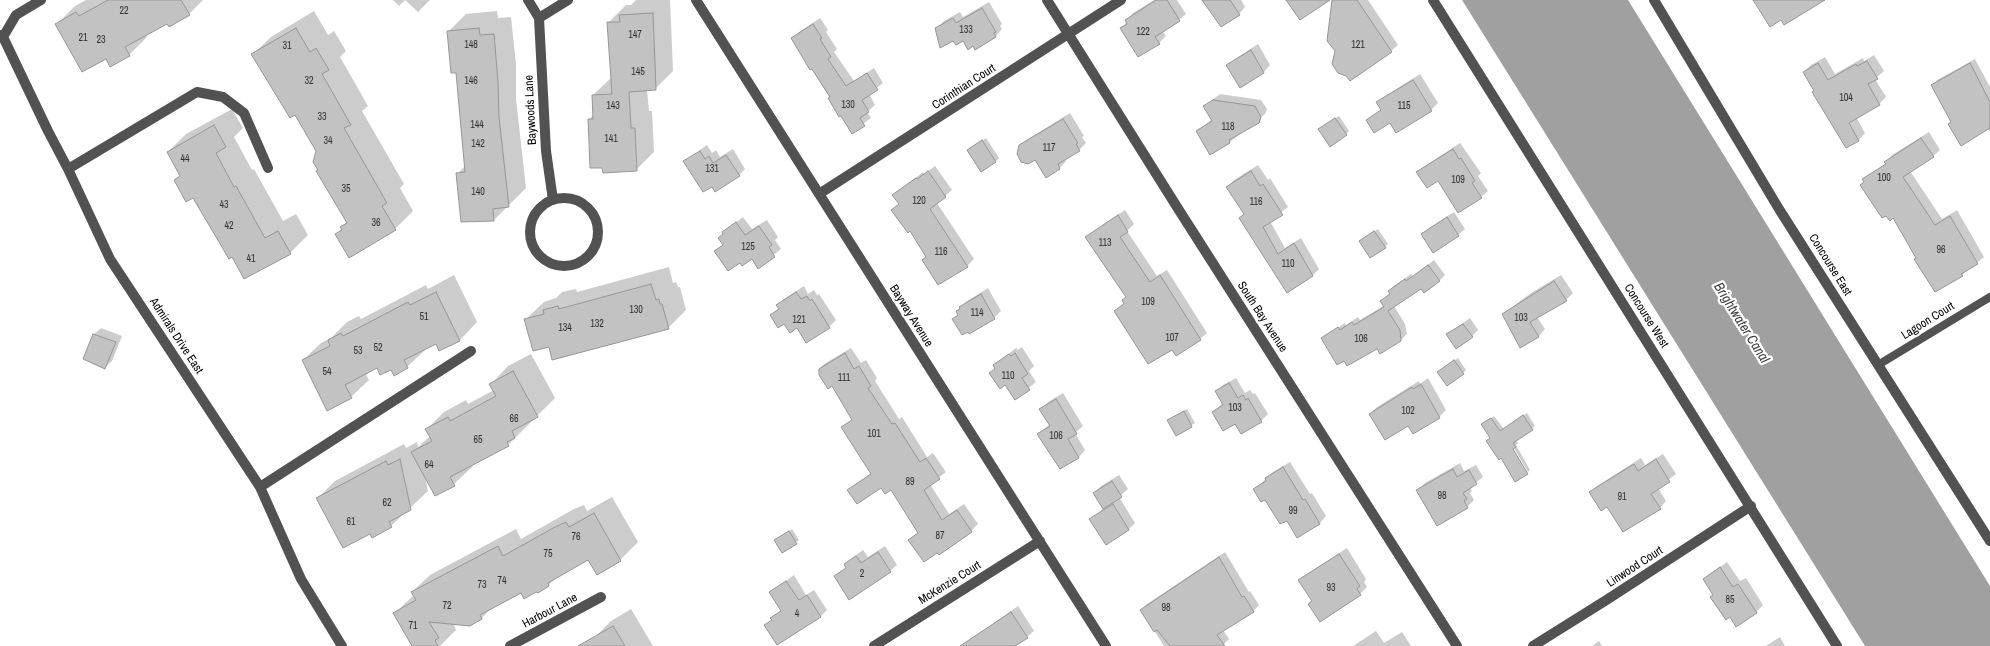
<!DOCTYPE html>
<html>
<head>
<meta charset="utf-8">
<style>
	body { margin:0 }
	canvas { display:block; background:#fff }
</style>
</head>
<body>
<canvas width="1990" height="646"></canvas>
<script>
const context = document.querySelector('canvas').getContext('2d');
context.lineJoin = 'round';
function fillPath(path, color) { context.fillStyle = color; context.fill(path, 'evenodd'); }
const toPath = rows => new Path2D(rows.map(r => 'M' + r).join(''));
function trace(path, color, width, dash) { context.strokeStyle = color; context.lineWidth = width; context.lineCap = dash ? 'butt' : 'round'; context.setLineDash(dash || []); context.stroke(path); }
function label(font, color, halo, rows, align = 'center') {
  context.font = font + ' "Archivo Narrow",sans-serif'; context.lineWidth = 4.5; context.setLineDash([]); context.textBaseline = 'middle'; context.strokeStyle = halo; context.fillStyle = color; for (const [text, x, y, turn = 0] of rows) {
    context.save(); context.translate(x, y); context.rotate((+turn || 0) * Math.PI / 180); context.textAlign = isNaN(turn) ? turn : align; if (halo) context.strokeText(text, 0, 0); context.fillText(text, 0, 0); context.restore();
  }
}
fillPath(toPath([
	[1462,0,1628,0,1990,586,1990,646,1865,646]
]), '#a0a0a0');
fillPath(toPath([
	[86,0,203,0,189,14,168,22,145,34,147,37,129,55,106,58,57,24,75,6],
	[393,0,430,0,418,12,405,0,399,6],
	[636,0,670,0,673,71,655,89,647,90,649,111,652,111,654,152,636,170,589,120,594,114,593,95,611,78,608,23,626,5,631,5],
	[1154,0,1177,0,1186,14,1179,20,1162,31,1166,36,1159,43,1122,28,1133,13],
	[1205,0,1241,0,1245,7,1239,14],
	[1334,0,1368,0,1398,45,1391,51,1336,51],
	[989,2,1002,24,1000,26,1002,29,996,36,975,48,974,45,964,39,937,28,944,21,960,12,963,17],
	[314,11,328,35,334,31,346,51,340,57,368,106,362,111,404,184,400,188,413,211,395,229,337,234,347,221,319,170,317,151,296,113,253,54,271,37],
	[497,11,498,18,511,17,516,64,516,99,526,188,494,220,457,174,466,165,457,71,448,32,466,14],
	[820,18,828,30,826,32,837,49,834,52,854,81,874,68,883,83,869,94,875,105,867,112,871,118,852,132,792,39,799,32],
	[1258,44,1270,65,1264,72,1241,86,1228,65,1235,59],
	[1874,55,1884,71,1875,79,1886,97,1879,104,1856,117,1865,133,1859,140,1846,147,1804,72,1811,65,1825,57,1835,74,1863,58,1864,61],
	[1975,59,1990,87,1990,132,1987,128,1952,122,1932,85,1937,80],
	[1420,74,1438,103,1431,110,1391,121,1367,120,1382,109,1378,102,1385,96],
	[1220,94,1261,100,1267,109,1265,114,1230,142,1198,131,1212,119,1204,106],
	[232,109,243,128,234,137,252,170,254,169,283,221,296,214,308,235,290,253,232,256,194,196,175,180,181,175,168,152,186,134],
	[1070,113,1084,136,1082,137,1086,143,1079,150,1065,159,1066,161,1060,168,1047,176,1035,158,1021,146,1028,139],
	[1339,116,1349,131,1346,134,1323,126],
	[1929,132,1940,150,1933,156,1910,171,1942,219,1957,210,1984,257,1962,275,1917,258,1894,217,1864,179,1886,163,1892,155],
	[986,138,999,158,996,161,969,150],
	[1460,143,1481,173,1478,176,1488,191,1481,197,1439,179,1418,172,1425,166],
	[707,145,712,153,716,150,720,157,733,149,745,169,739,175,712,185,685,161],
	[1258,165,1268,180,1270,178,1288,207,1270,221,1285,248,1301,238,1319,269,1313,275,1287,292,1240,218,1245,213,1228,187,1234,180],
	[935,166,952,190,937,203,974,259,967,266,938,283,927,257,910,230,893,210,899,203,893,195,923,172,924,174],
	[1125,210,1134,224,1127,231,1157,276,1167,270,1207,333,1200,339,1173,349,1115,311,1125,302,1127,296,1087,237,1094,231],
	[1454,212,1465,229,1458,235,1423,235,1429,228],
	[743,217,752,229,767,220,778,237,775,240,781,249,759,267,752,257,740,262,716,251,724,244,724,232],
	[1378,229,1388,244,1385,247,1360,241],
	[1434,260,1445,275,1439,281,1421,287,1394,306,1405,324,1407,334,1401,340,1344,359,1322,338,1345,323,1346,325,1358,317,1360,320,1385,305,1382,301,1391,293,1389,291,1395,285,1411,274,1413,277],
	[669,267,673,283,676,282,678,287,680,287,686,310,668,328,550,345,526,319,544,302,556,298,562,292,576,289,577,292],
	[454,275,477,322,460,340,440,350,436,342,424,348,425,350,407,367,377,366,365,373,369,380,351,397,303,360,321,343,332,337,347,322,359,316,361,319,426,285,428,289],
	[1561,275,1573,293,1566,300,1537,317,1545,329,1539,336,1520,347,1503,314,1531,293],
	[804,286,808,294,814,290,817,295,819,294,836,320,829,327,807,341,797,327,784,323,771,315,779,308,778,305,784,299],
	[988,288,1001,311,994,318,970,333,954,319,959,314,957,312,960,307,967,301],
	[1470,318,1478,330,1472,336,1448,334],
	[101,328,122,336,112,361,105,367,84,359,94,334],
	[1022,347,1034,366,1029,371,1036,382,1016,398,994,365,1016,348,1018,350],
	[851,348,861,363,866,360,877,378,875,381,899,419,902,417,927,457,933,453,946,472,930,484,949,514,964,504,978,524,971,531,910,540,919,532,892,488,881,486,849,490,872,472,843,428,853,419,833,385,828,388,818,370,824,364],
	[531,354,555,398,508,445,471,465,472,467,454,484,436,494,425,476,428,491,391,526,370,532,318,498,335,481,404,444,406,448,417,442,418,447,430,436,427,429,444,412,466,400,468,404,494,390,491,384,508,366],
	[1458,358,1466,370,1463,373,1441,370],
	[1236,378,1245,393,1250,390,1253,394,1255,393,1268,414,1261,421,1236,422,1213,412,1223,403,1216,392,1223,385],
	[1428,378,1446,410,1439,417,1408,424,1370,414,1377,407,1419,381,1420,384],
	[1063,393,1083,426,1075,433,1085,450,1079,457,1061,467,1039,434,1050,424,1041,409,1048,402],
	[1187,409,1195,423,1176,434,1172,418],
	[1527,413,1535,426,1516,440,1518,443,1516,445,1530,470,1528,472,1511,443,1491,438,1483,424,1494,416,1504,429],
	[1663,454,1676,474,1658,488,1666,501,1660,508,1590,492,1597,486,1641,458,1645,465],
	[1290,462,1310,494,1312,493,1326,516,1320,523,1298,536,1287,519,1255,489,1273,472],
	[1460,463,1464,471,1476,465,1483,477,1470,487,1472,491,1470,493,1474,500,1467,507,1418,490,1425,483],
	[1119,475,1128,489,1119,497,1135,523,1129,529,1091,519,1104,508,1094,493,1101,486],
	[612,497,638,542,620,560,589,558,557,576,549,585,522,592,492,607,482,618,470,625,453,623,456,630,440,646,413,646,395,613,414,595,412,592,430,575,516,529,521,539,574,509,584,505,587,511],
	[792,529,799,540,782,551,776,540],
	[885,546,897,565,890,571,835,576,847,567,845,565,852,558,863,550,868,557],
	[1347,548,1366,579,1364,582,1367,587,1360,594,1320,620,1313,601,1300,580,1307,574],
	[1225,552,1249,592,1250,591,1259,605,1253,611,1223,630,1229,639,1222,646,1164,646,1141,610,1147,604],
	[1727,562,1740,581,1746,578,1763,605,1756,612,1714,594,1704,579],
	[794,575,806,595,814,590,827,610,820,617,766,625,782,609,771,592],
	[1018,606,1034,631,1027,637,1013,646,961,646],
	[631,609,653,646,597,646,594,638,611,621],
	[1376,631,1384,643,1402,632,1411,646,1353,646],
	[1780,637,1785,646,1766,646],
	[1599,641,1602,646,1592,646]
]), '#0003');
const building = toPath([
	[108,0,181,0,190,15,169,27,167,24,125,47,130,56,110,67,106,59,82,72,55,24,76,12,79,16,108,0],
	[1156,0,1167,0,1180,21,1155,37,1160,44,1138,57,1120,28,1127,24,1125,20,1156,0],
	[1202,0,1230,0,1240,15,1221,27,1202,0],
	[1286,0,1330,0,1300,20,1286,0],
	[1332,0,1357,0,1392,52,1350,81,1346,76,1338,73,1332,64,1335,51,1327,41,1332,0],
	[1753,0,1825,0,1784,25,1781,20,1770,27,1753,0],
	[982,8,996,32,994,33,996,37,975,50,973,46,968,50,963,41,956,45,953,41,940,48,935,28,953,18,956,23,982,8],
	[653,13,656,90,629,92,631,128,635,128,637,171,603,173,602,168,590,168,588,119,593,119,592,95,612,94,607,22,620,22,619,15,653,13],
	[813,24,822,38,820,39,831,57,828,59,846,86,867,73,878,90,862,100,869,112,860,118,865,126,852,134,841,116,839,117,828,98,830,97,812,69,810,70,791,38,813,24],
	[296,28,310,52,316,48,329,70,322,74,351,125,344,128,387,203,382,206,396,230,349,258,335,234,342,230,340,227,347,223,316,171,318,170,313,162,316,151,295,115,290,118,251,54,296,28],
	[479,28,480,35,494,34,498,82,499,117,509,207,493,209,494,221,461,222,456,173,465,172,456,73,451,73,447,31,479,28],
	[1251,50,1264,73,1240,88,1226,65,1251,50],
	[1867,61,1878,79,1868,84,1880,105,1849,123,1859,141,1846,148,1812,92,1814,91,1803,72,1818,63,1828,80,1856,64,1857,66,1867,61],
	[1970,63,1990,102,1990,128,1961,146,1948,124,1951,122,1931,85,1970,63],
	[1413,80,1432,111,1396,133,1390,123,1374,133,1366,120,1381,110,1376,102,1413,80],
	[1213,100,1255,106,1261,117,1259,123,1229,140,1230,143,1210,155,1196,131,1212,121,1203,106,1213,100],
	[1335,118,1347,135,1330,147,1318,129,1335,118],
	[1063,119,1078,143,1076,144,1080,151,1058,164,1060,169,1046,178,1035,160,1028,164,1021,162,1017,154,1019,145,1063,119],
	[214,125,226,147,216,153,234,187,236,186,265,238,278,231,291,254,244,279,232,257,229,259,193,198,186,202,174,180,180,176,167,152,214,125],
	[1921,138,1934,157,1903,177,1935,225,1950,216,1978,264,1961,274,1963,276,1935,292,1914,259,1916,258,1893,218,1890,221,1886,216,1882,218,1860,185,1864,182,1862,179,1886,164,1884,162,1921,138],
	[982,140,996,162,981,172,967,150,982,140],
	[1453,149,1459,159,1461,158,1475,181,1472,183,1482,198,1458,213,1438,181,1427,188,1416,172,1453,149],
	[700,151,705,159,709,156,713,163,726,155,740,176,715,192,712,187,703,192,683,161,700,151],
	[928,171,946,197,930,209,968,267,938,285,922,260,926,257,910,231,908,233,891,210,899,204,892,195,916,178,917,179,928,171],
	[1251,171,1260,186,1263,184,1283,215,1263,227,1278,254,1294,243,1313,276,1287,293,1239,218,1244,214,1226,187,1251,171],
	[1118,215,1128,232,1120,237,1150,282,1160,275,1201,340,1176,356,1172,350,1148,364,1114,311,1124,304,1122,300,1126,297,1085,237,1118,215],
	[1447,217,1459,236,1433,253,1421,234,1447,217],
	[736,222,745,235,759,226,772,245,769,247,775,257,758,269,752,259,742,266,740,263,728,271,714,251,723,245,718,238,723,234,722,232,736,222],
	[1374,231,1386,248,1370,258,1359,241,1374,231],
	[1428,265,1440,281,1424,293,1421,289,1388,311,1400,330,1401,341,1380,354,1377,349,1347,366,1344,361,1337,365,1321,338,1338,327,1340,330,1352,322,1354,325,1384,307,1380,301,1390,294,1388,291,1405,279,1406,281,1428,265],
	[1554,281,1567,301,1530,322,1539,337,1520,348,1502,314,1554,281],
	[651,284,656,300,659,299,660,304,662,304,669,329,552,360,549,347,533,351,524,319,544,314,543,310,558,306,559,309,651,284],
	[436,292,460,341,439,351,436,344,404,360,408,368,394,376,391,370,380,375,377,368,345,385,352,398,327,411,302,360,330,346,328,340,341,333,343,336,408,302,410,305,436,292],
	[796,292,801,299,807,296,810,301,812,299,830,328,806,343,797,328,790,333,784,324,778,328,770,315,779,309,776,305,796,292],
	[981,294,995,319,969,334,968,332,962,335,952,319,958,315,956,311,960,309,959,307,981,294],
	[1463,324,1473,337,1456,349,1446,334,1463,324],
	[93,334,116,342,105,369,83,359,93,334],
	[845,353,854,369,859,366,871,386,868,388,892,424,895,423,920,462,926,458,940,479,924,490,942,520,957,510,972,532,939,555,937,553,924,562,908,540,918,533,891,490,885,494,881,488,857,504,847,490,871,474,841,427,852,420,832,386,828,389,819,375,819,369,845,353],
	[1015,353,1028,374,1022,378,1030,390,1015,400,1005,385,1000,389,989,373,995,369,993,365,1009,354,1011,356,1015,353],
	[1454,360,1464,374,1447,386,1437,372,1454,360],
	[513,371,538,417,512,431,515,438,507,442,509,446,450,477,455,486,435,496,411,452,432,441,425,429,448,417,450,421,496,396,489,384,513,371],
	[1229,383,1238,398,1243,395,1246,400,1248,398,1262,422,1241,434,1235,424,1223,431,1212,412,1223,405,1215,391,1229,383],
	[1421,384,1440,418,1413,434,1408,426,1385,440,1369,414,1412,387,1413,389,1421,384],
	[1056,399,1077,434,1068,439,1079,458,1060,469,1037,434,1050,426,1039,409,1056,399],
	[1184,411,1192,427,1176,436,1167,420,1184,411],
	[1523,415,1533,430,1513,443,1516,447,1513,449,1528,474,1515,482,1501,458,1499,460,1486,441,1490,438,1481,424,1491,418,1500,431,1523,415],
	[400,459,411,510,389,522,392,527,372,538,370,534,343,548,316,498,386,461,388,465,400,459],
	[1656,459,1670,482,1651,494,1661,509,1623,532,1607,507,1601,511,1589,492,1634,464,1638,471,1656,459],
	[1283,467,1303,500,1305,499,1320,524,1297,538,1287,521,1280,524,1265,500,1261,502,1253,489,1266,481,1265,478,1283,467],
	[1453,469,1457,477,1469,470,1477,484,1463,493,1467,499,1464,501,1468,508,1437,526,1416,490,1453,469],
	[1112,481,1122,497,1103,509,1093,493,1112,481],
	[1113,504,1129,530,1106,545,1089,519,1113,504],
	[594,513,621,561,597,575,588,560,548,583,549,586,538,593,536,592,524,599,521,593,480,615,482,619,470,626,429,622,439,638,435,640,438,646,412,646,393,613,416,600,411,592,498,546,503,556,555,527,566,522,569,527,594,513],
	[789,531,797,544,782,553,774,540,789,531],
	[878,552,891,572,849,600,834,576,846,568,844,564,856,556,861,563,878,552],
	[1339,554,1360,586,1357,589,1361,595,1320,622,1308,604,1312,601,1298,580,1339,554],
	[1219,557,1242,597,1244,596,1254,612,1217,635,1225,646,1170,646,1157,630,1154,632,1140,610,1219,557],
	[1720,567,1733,587,1738,584,1757,613,1736,627,1730,617,1726,620,1710,597,1713,595,1703,579,1720,567],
	[786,581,799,600,807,595,821,617,777,645,764,625,772,620,770,618,781,611,769,592,786,581],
	[1011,612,1028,638,1015,646,960,646,1011,612],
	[613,626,625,646,578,646,613,626]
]);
fillPath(building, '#c2c2c2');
trace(building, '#969696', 1);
trace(toPath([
	[1878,365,1990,297]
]), '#525252', 8);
trace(toPath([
	[528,0,539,18,546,151,553,200],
	[696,0,1106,646],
	[1047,0,1177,207,1457,646],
	[1433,0,1837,646],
	[1654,0,1779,209,1990,541],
	[539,18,568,0],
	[0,35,3,37,48,131,68,169,110,259,260,487,301,579,342,646],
	[3,37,16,15,41,0],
	[68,169,197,92,223,97,244,113,268,168],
	[819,194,1121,0],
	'530 232a34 34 0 1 1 68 0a34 34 0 1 1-68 0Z',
	[260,487,471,351],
	[510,646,601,597],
	[874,646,1040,541],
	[1533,646,1608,599,1751,506]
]), '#525252', 10);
label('10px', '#303030', null, [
	["22",124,11],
	["133",966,30],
	["122",1143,32],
	["147",635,35],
	["21",83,38],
	["23",101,40],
	["148",471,45],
	["121",1358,45],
	["31",287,46],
	["145",638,72],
	["32",309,81],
	["146",471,81],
	["104",1846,98],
	["130",848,105],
	["143",613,106],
	["115",1404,106],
	["33",322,117],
	["144",477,125],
	["118",1228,127],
	["141",611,139],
	["34",328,141],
	["142",478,144],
	["117",1049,148],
	["44",185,159],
	["131",712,169],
	["100",1884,178],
	["109",1458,180],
	["35",346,189],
	["140",478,192],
	["120",919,201],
	["116",1256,202],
	["43",224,205],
	["36",376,223],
	["42",229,226],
	["113",1105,243],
	["125",748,247],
	["96",1941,250],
	["116",941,252],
	["41",251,259],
	["110",1288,264],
	["109",1148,302],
	["130",636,310],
	["114",977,313],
	["51",424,317],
	["103",1521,318],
	["121",799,320],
	["132",597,324],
	["134",565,328],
	["107",1172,338],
	["106",1361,339],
	["52",378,348],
	["53",358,351],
	["54",327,372],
	["110",1008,376],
	["111",844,378],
	["103",1235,408],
	["102",1408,411],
	["66",514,419],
	["101",874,434],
	["106",1056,436],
	["65",478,440],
	["64",429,465],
	["89",910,482],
	["98",1442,496],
	["91",1622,497],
	["62",387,503],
	["99",1293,511],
	["61",351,522],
	["87",940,536],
	["76",576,537],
	["75",548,554],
	["2",862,574],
	["74",502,581],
	["73",482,585],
	["93",1331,588],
	["85",1730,600],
	["72",447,606],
	["98",1166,608],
	["4",797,614],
	["71",413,626]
]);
label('12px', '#000', '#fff', [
	["Corinthian Court",964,87,-33],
	["Baywoods Lane",531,110,-93],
	["Concourse East",1830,265,58],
	["Bayway Avenue",911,316,58],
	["Concourse West",1646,316,58],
	["South Bay Avenue",1262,317,57],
	["Lagoon Court",1928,321,-32],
	["Admirals Drive East",176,336,57],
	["Linwood Court",1635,567,-33],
	["McKenzie Court",950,583,-32],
	["Harbour Lane",550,611,-28]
]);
label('italic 14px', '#414141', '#fff', [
	["Brightwater Canal",1741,323,58]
]);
</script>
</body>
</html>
